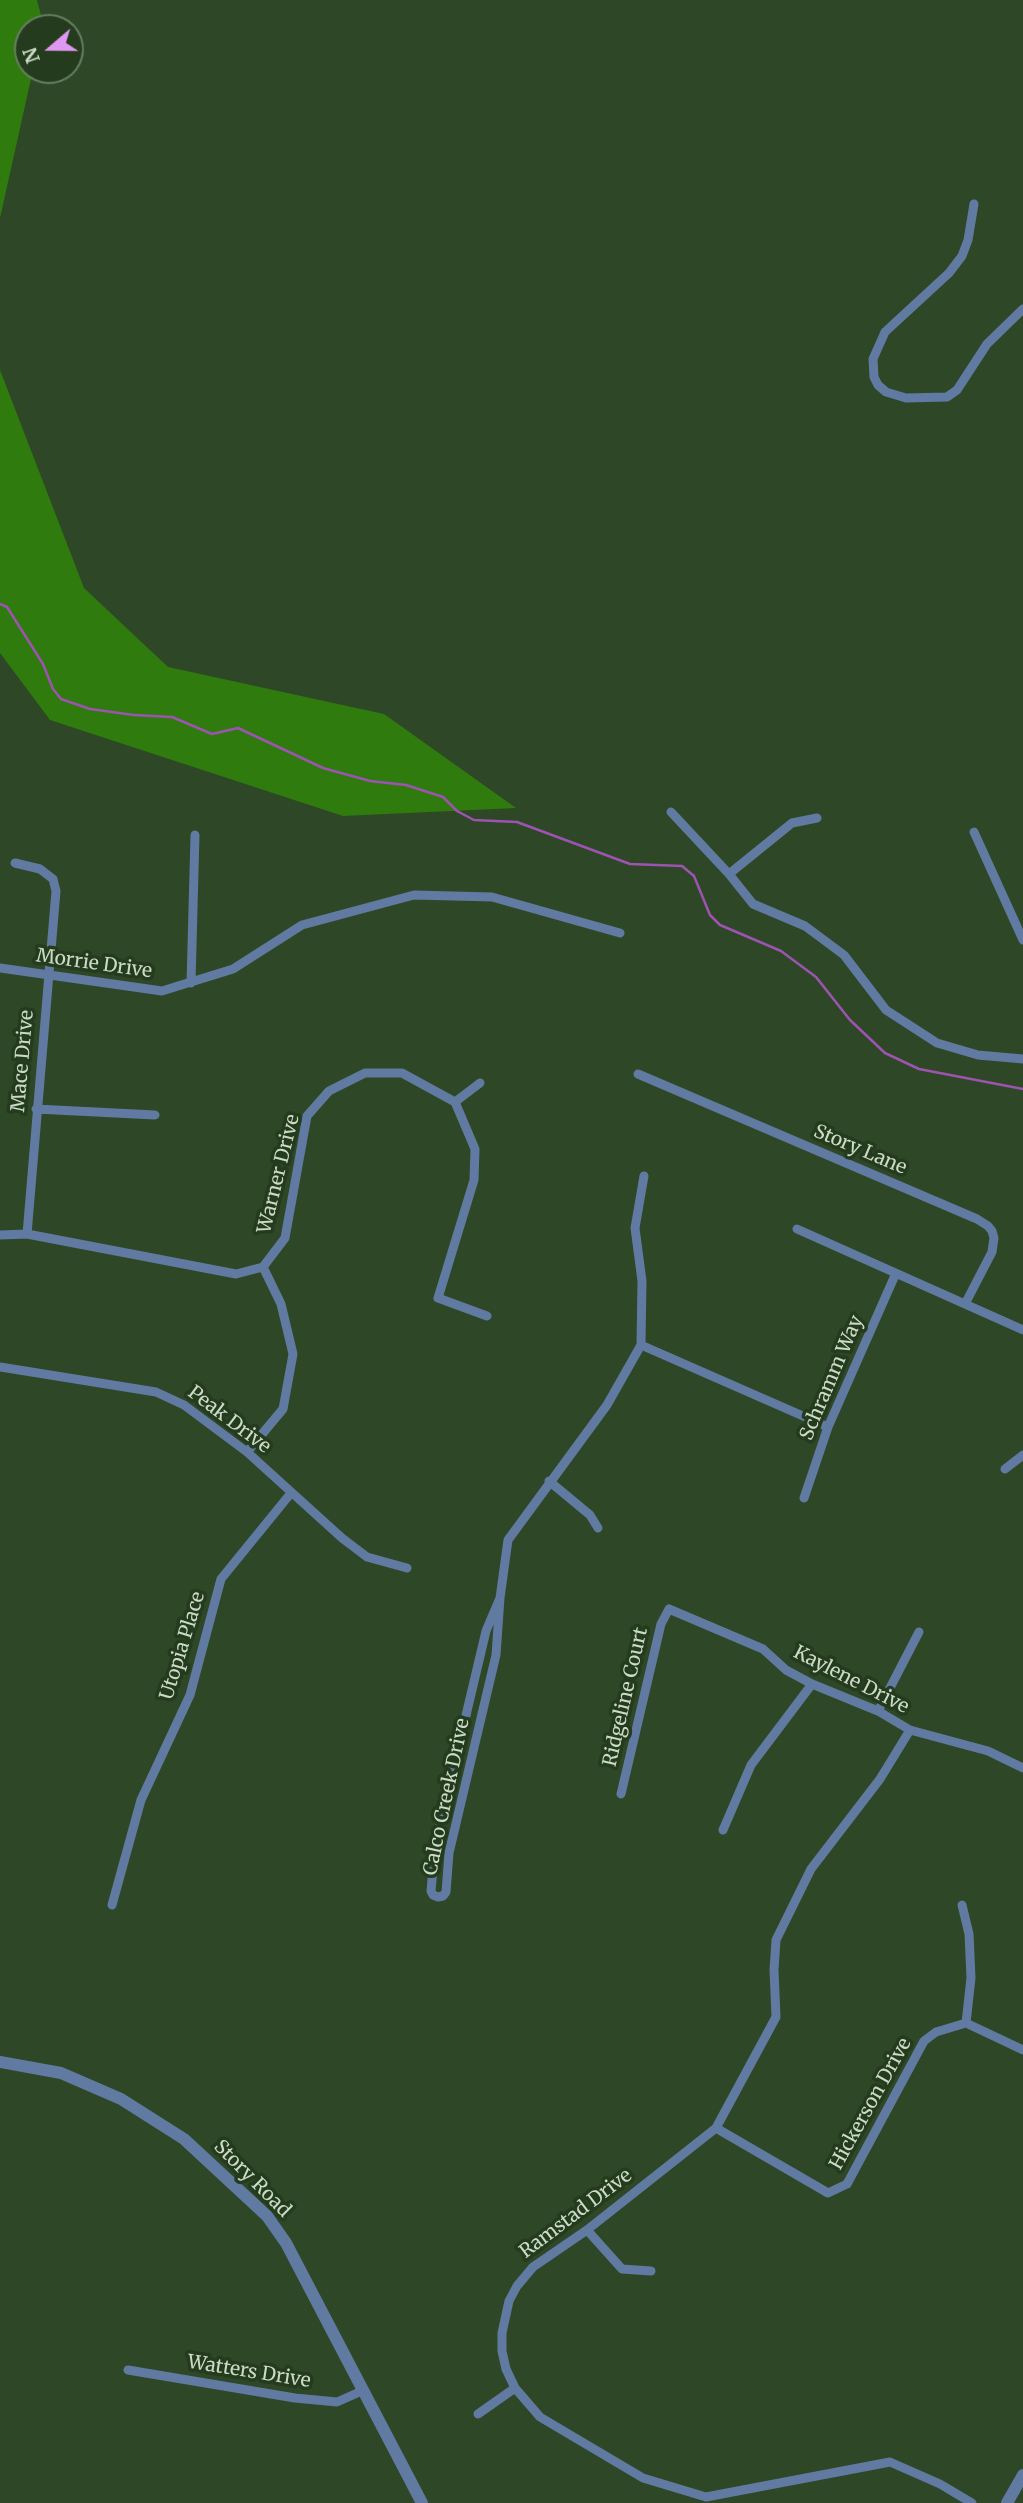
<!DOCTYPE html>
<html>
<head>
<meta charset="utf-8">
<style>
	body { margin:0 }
	#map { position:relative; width:1023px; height:2503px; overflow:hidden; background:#2e4727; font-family:Merriweather,serif }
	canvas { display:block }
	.north { position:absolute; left:14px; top:14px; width:70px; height:70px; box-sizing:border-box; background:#243c1d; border:2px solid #677c61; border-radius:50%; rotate:250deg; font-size:19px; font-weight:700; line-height:28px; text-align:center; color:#ccdbc7 }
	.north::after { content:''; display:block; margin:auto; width:24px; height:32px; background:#de98f2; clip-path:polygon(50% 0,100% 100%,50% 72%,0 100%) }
</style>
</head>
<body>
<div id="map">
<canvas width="1023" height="2503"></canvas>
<div class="north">N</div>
</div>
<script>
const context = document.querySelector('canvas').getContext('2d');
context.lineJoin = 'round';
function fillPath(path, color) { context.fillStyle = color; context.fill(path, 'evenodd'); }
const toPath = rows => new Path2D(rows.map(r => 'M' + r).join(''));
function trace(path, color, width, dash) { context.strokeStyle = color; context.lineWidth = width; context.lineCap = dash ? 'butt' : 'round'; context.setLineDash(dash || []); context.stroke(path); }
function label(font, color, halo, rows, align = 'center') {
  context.font = font + ' Merriweather,serif'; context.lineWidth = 7; context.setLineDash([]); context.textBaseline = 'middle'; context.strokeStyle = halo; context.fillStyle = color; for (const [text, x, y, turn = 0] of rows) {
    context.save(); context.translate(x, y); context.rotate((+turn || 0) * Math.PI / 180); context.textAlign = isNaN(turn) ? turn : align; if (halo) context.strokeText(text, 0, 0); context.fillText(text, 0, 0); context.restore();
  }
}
fillPath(toPath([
	[0,0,37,0,43,23,42,28,28,28,28,70,33,70,0,218],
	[0,370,84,588,168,667,384,714,516,808,343,816,50,720,0,653]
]), '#2f7b0e');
trace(toPath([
	[0,604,7,607,43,664,53,689,61,699,90,709,134,715,172,717,212,734,238,728,323,768,370,781,406,785,443,797,457,811,474,820,517,822,630,864,682,866,694,876,710,915,720,925,781,951,816,977,850,1020,885,1053,919,1069,1023,1089]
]), '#9d54b0', 2.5);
trace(toPath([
	[974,204,968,240,962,256,949,273,885,332,873,359,874,377,878,385,886,392,906,398,947,397,957,390,987,344,1023,309],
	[671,812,729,874,753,904,805,926,844,955,886,1010,937,1043,978,1055,1023,1059],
	[974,832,1023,940],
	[15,863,40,869,53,879,56,891,27,1234],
	[729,874,792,823,817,818],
	[0,968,162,991,233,969,302,925,414,895,492,897,620,933],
	[191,983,195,835],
	[638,1074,977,1219,988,1226,992,1231,994,1238,992,1252,965,1304],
	[455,1102,480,1083],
	[36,1109,155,1115],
	[797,1229,1023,1330],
	[0,1235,27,1234,236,1274,263,1267,285,1238,307,1116,329,1091,365,1073,402,1073,455,1102,475,1149,474,1180,438,1298,487,1316],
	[641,1345,828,1427],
	[0,1367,156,1392,184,1405,247,1452,342,1538,367,1557,407,1568],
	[247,1452,283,1409,293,1354,281,1304,263,1267],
	[1005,1469,1023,1455],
	[549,1481,590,1515,598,1528],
	[804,1498,828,1427,896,1273],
	[500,1598,486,1631,435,1846,431,1891,433,1895,438,1897,443,1896,446,1892,449,1853,496,1655,500,1598,508,1540,607,1405,641,1345,642,1281,635,1228,644,1176],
	[878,1711,919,1632],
	[910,1730,880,1779,811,1869,776,1940,774,1970,776,2017,716,2128,587,2230,533,2267,517,2286,509,2301,502,2333,502,2351,506,2369,515,2388,540,2417,643,2478,706,2497,890,2462,940,2484,972,2503],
	[621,1794,661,1624,669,1609,763,1649,786,1670,812,1684,878,1711,910,1730,988,1751,1023,1768],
	[723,1830,751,1765,812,1684],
	[112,1905,141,1800,190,1695,221,1579,291,1493],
	[962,1905,969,1934,971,1978,966,2023],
	[716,2128,828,2193,847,2184,924,2041,936,2032,966,2023,1023,2050],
	[587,2230,622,2269,651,2271],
	[128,2370,295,2398,337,2402,364,2390],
	[478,2414,515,2388]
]), '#607aa2', 9);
trace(toPath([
	[0,2062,61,2073,121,2099,184,2139,267,2216,286,2243,422,2503],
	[1007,2503,1023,2475]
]), '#607aa2', 12);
label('19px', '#ccdbc7', '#243c1d', [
	["Morrie Drive",94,964,8],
	["Mace Drive",23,1061,-85],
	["Story Lane",860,1150,23],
	["Warner Drive",279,1174,-76],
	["Schramm Way",832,1378,-67],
	["Peak Drive",229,1420,37],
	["Utopia Place",183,1646,-73],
	["Kaylene Drive",851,1680,27],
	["Ridgeline Court",626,1697,-77],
	["Calco Creek Drive",447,1797,-78],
	["Hickerson Drive",871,2104,-61],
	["Story Road",252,2179,45],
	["Ramstad Drive",576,2214,-37],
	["Watters Drive",249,2372,9]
]);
</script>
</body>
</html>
